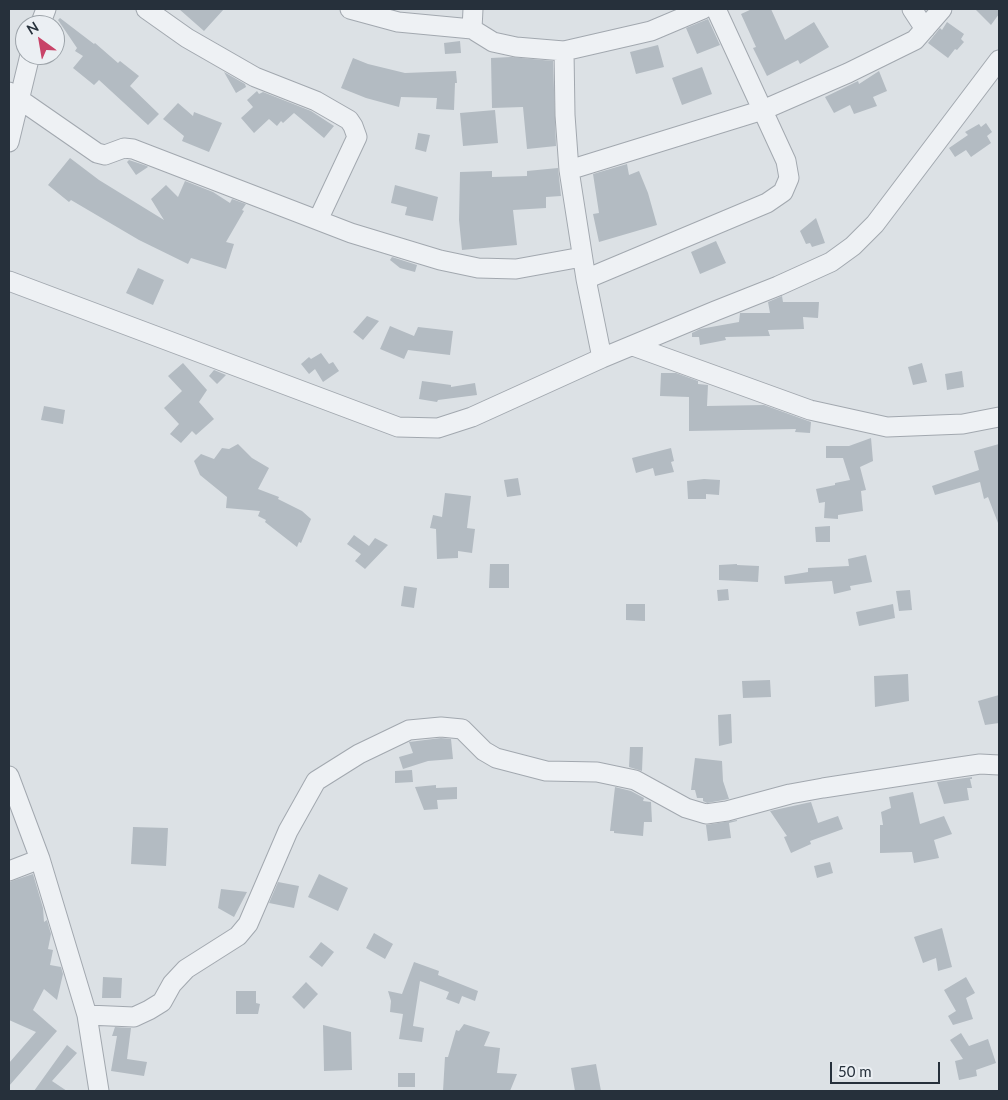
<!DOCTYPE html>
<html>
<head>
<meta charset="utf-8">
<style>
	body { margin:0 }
	#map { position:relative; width:1008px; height:1100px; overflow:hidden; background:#dce1e5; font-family:Lato,sans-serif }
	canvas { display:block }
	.frame { position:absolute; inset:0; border:10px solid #26303b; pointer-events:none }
	.north { position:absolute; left:15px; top:15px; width:50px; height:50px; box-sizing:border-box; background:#ebeff3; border:1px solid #9ca3a9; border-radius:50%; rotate:328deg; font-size:14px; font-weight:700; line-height:20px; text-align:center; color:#26303b }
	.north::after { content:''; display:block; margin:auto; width:18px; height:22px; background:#c84368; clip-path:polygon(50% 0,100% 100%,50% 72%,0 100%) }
	.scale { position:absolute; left:830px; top:1062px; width:110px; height:22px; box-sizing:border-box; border:2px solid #26303b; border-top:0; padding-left:6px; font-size:15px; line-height:18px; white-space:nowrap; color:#26303b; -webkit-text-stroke:4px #ebeff3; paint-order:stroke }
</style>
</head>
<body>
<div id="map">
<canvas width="1008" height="1100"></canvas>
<div class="frame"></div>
<div class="north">N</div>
<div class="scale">50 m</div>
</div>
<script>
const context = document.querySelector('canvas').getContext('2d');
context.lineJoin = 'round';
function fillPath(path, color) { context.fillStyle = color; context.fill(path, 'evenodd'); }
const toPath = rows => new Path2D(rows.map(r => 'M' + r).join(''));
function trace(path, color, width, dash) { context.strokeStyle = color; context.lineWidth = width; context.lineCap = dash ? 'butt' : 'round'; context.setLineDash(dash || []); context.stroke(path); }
fillPath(toPath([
	[179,9,224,9,204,31],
	[752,9,771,9,785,40,814,22,829,47,800,64,798,60,767,76,753,48,756,47,741,14],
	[975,9,999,9,999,14,991,25],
	[60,18,94,44,95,43,118,63,120,61,139,76,130,86,159,114,148,125,99,80,94,85,73,68,83,56,75,51,77,48,58,20],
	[708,19,720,45,697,54,686,28],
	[947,22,964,34,961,39,964,42,957,50,955,49,948,58,928,43,940,28,942,30],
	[460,41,461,53,445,54,444,43],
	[658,45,664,67,636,74,630,52],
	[511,57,553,61,556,146,527,149,523,107,492,108,491,58],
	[353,58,368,64,405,73,456,71,457,83,455,83,454,110,436,109,437,98,401,97,399,107,366,98,341,88],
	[702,67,712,94,682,105,672,78],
	[879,71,887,91,873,97,877,106,854,114,850,105,834,113,825,97,858,81,859,84],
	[224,72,245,84,246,87,236,93],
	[257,91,259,94,263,92,311,111,334,126,324,138,294,113,283,123,281,121,277,126,269,119,254,133,241,118,253,107,247,100],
	[178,103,193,116,194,112,222,123,209,152,182,141,184,136,163,119],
	[495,110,498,143,463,146,460,113],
	[986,123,992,132,987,136,991,143,971,157,966,150,955,157,949,148,968,135,965,132,979,124,981,127],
	[418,133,430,135,426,152,415,149],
	[70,158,99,180,164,220,151,199,166,185,178,197,185,181,213,192,230,203,232,199,246,204,242,210,244,211,226,242,234,244,226,269,191,258,188,264,139,240,71,200,69,202,48,185],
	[129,160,147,166,148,167,136,175,127,162],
	[627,164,629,175,639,171,648,193,657,225,599,242,593,214,599,213,593,174],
	[558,168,561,196,546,197,546,208,513,210,517,245,462,250,459,220,460,172,492,171,492,177,527,176,527,171],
	[395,185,438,197,433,221,405,215,407,207,391,203],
	[816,218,825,243,812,247,810,243,806,244,800,231],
	[716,241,726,263,700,274,691,252],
	[392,257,417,265,415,272,400,268,390,260],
	[138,268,164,280,153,305,126,293],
	[782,296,783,302,819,302,818,318,803,317,804,329,768,330,770,336,725,337,726,340,700,345,699,337,692,337,692,333,700,329,739,322,740,313,770,313,768,302],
	[367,316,379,321,363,340,353,332],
	[390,326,414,336,418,327,453,331,450,355,408,350,404,359,380,349],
	[321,353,329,364,333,362,339,371,323,382,315,369,309,374,301,364,309,357,311,359],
	[183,363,207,390,199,402,214,419,196,435,192,431,181,443,170,434,179,424,164,408,182,391,168,376],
	[922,363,927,382,913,385,908,367],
	[214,370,226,375,217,384,209,376],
	[962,371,964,387,947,390,945,374],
	[661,373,676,373,698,381,698,384,708,385,707,406,764,405,811,422,810,433,795,432,796,429,689,431,689,397,660,396],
	[422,381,451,385,451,387,475,383,477,395,438,400,437,402,419,399],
	[44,406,65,410,63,424,41,420],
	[871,438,873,461,860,467,866,490,861,491,863,511,838,515,838,519,824,518,825,502,819,503,816,489,835,485,835,483,850,480,843,458,826,458,826,446,849,446],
	[238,444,252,458,269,468,258,489,279,497,278,499,302,511,311,519,301,543,299,542,297,547,265,522,266,520,258,516,260,511,226,508,227,497,200,475,194,461,201,454,214,459,222,448,229,449],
	[999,444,999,523,998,523,988,497,984,499,980,482,935,495,932,486,979,470,974,451],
	[671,448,674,461,671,462,674,472,655,476,653,468,636,473,632,458],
	[518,478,521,495,507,497,504,480],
	[704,479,720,480,719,495,706,494,706,499,688,499,687,481],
	[445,493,471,496,467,528,475,529,472,553,458,551,458,558,437,559,436,529,430,528,433,515,442,517],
	[830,526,830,542,816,542,815,527],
	[354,535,369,546,375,538,388,545,365,569,355,561,361,554,347,544],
	[866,555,872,582,850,586,851,590,834,594,832,581,785,584,784,576,808,572,808,568,849,566,848,559],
	[490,564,509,564,509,588,489,588],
	[737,564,737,565,759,566,758,582,719,580,719,565],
	[404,586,417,588,414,608,401,606],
	[728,589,729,600,718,601,717,590],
	[910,590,912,610,899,611,896,591],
	[626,604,645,604,645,621,626,620],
	[893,604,895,618,859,626,856,612],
	[908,674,909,701,875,707,874,676],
	[770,680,771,697,743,698,742,681],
	[999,695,999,723,985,725,978,701],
	[731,714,732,743,719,746,718,715],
	[441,738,451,739,453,759,428,761,403,769,399,757,413,753,409,742],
	[630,747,643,747,642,771,629,767],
	[695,758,722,761,723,781,729,799,707,803,703,801,703,798,697,798,695,790,691,790],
	[412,770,413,782,395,783,395,771],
	[972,777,972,779,970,779,972,788,967,788,969,800,944,804,937,782],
	[436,785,436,788,457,787,457,799,437,800,438,809,424,810,415,787],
	[615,787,631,791,644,798,643,801,651,802,652,822,644,822,643,836,614,833,614,831,610,831],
	[913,792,920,824,944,816,952,834,934,840,939,858,914,863,912,852,880,853,880,825,883,825,881,812,891,808,889,797],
	[811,802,818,823,838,816,843,829,810,841,811,844,791,853,784,837,787,836,770,811],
	[737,820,737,821,729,823,731,838,708,841,706,825],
	[133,827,168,828,166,866,131,864],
	[830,862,833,873,817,878,814,866],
	[33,874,43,908,44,922,47,920,51,934,48,949,53,950,50,965,61,967,63,974,57,1000,44,989,33,1010,57,1031,9,1086,9,1063,36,1032,9,1020,9,882],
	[319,874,348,888,338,911,308,897],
	[278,882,299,886,294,908,269,903],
	[221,889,247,892,234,917,218,908],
	[942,928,952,967,938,971,936,958,923,963,914,937],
	[374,933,393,944,385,959,366,948],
	[321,942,334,952,322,967,309,957],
	[414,962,439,971,438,975,478,991,475,1001,462,996,459,1004,446,999,449,992,420,981,413,1026,424,1028,422,1042,399,1039,403,1014,390,1012,391,1001,388,991,402,994],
	[103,977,122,978,121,998,102,998],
	[966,977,975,993,966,998,973,1019,953,1025,948,1016,956,1011,944,990],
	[306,982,318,994,304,1009,292,997],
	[236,991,256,991,256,1003,260,1004,258,1014,236,1014],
	[464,1024,490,1032,484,1046,500,1048,497,1073,517,1074,510,1091,443,1091,445,1057,448,1057,456,1030,459,1031],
	[323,1025,351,1032,352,1070,324,1071],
	[115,1027,131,1028,127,1059,147,1062,144,1076,111,1071,117,1036,112,1036],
	[961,1033,969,1046,988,1039,996,1063,976,1070,977,1076,959,1080,955,1061,963,1059,950,1040],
	[67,1045,77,1053,52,1081,67,1091,34,1091],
	[596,1064,601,1091,575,1091,571,1068],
	[398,1073,415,1073,415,1087,398,1087]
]), '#b3bbc2');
const minor = toPath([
	[146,9,187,38,255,77,316,101,349,120,353,126,357,137,318,220],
	[350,9,398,22,472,29,493,42,516,47,564,51,651,31,703,9],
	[912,9,925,29],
	[40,25,46,9],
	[472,29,473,9],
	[564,51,565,115,569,170,586,279,602,358],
	[9,92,97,153,105,155,124,148,133,149,351,233,440,260,478,268,516,269,582,257],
	[9,142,30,55],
	[569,170,763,110,848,73,915,40,942,9],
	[586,279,767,203,783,192,789,178,786,161,716,9],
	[9,281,398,427,438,428,472,417,602,358,715,311,778,286,831,262,853,246,875,224,999,60],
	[633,346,810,410,887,427,963,424,999,417],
	[9,776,40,859,87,1015,99,1091],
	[9,871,40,859],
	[87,1015,134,1017,149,1010,162,1002,172,984,186,969,238,936,248,924,288,831,316,781,359,754,409,730,441,727,462,729,484,751,496,758,546,771,597,772,635,780,686,808,706,814,727,811,790,794,823,788,953,768,980,764,999,765]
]);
trace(minor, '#a2a8af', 21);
trace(minor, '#eef1f4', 19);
</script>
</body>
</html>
